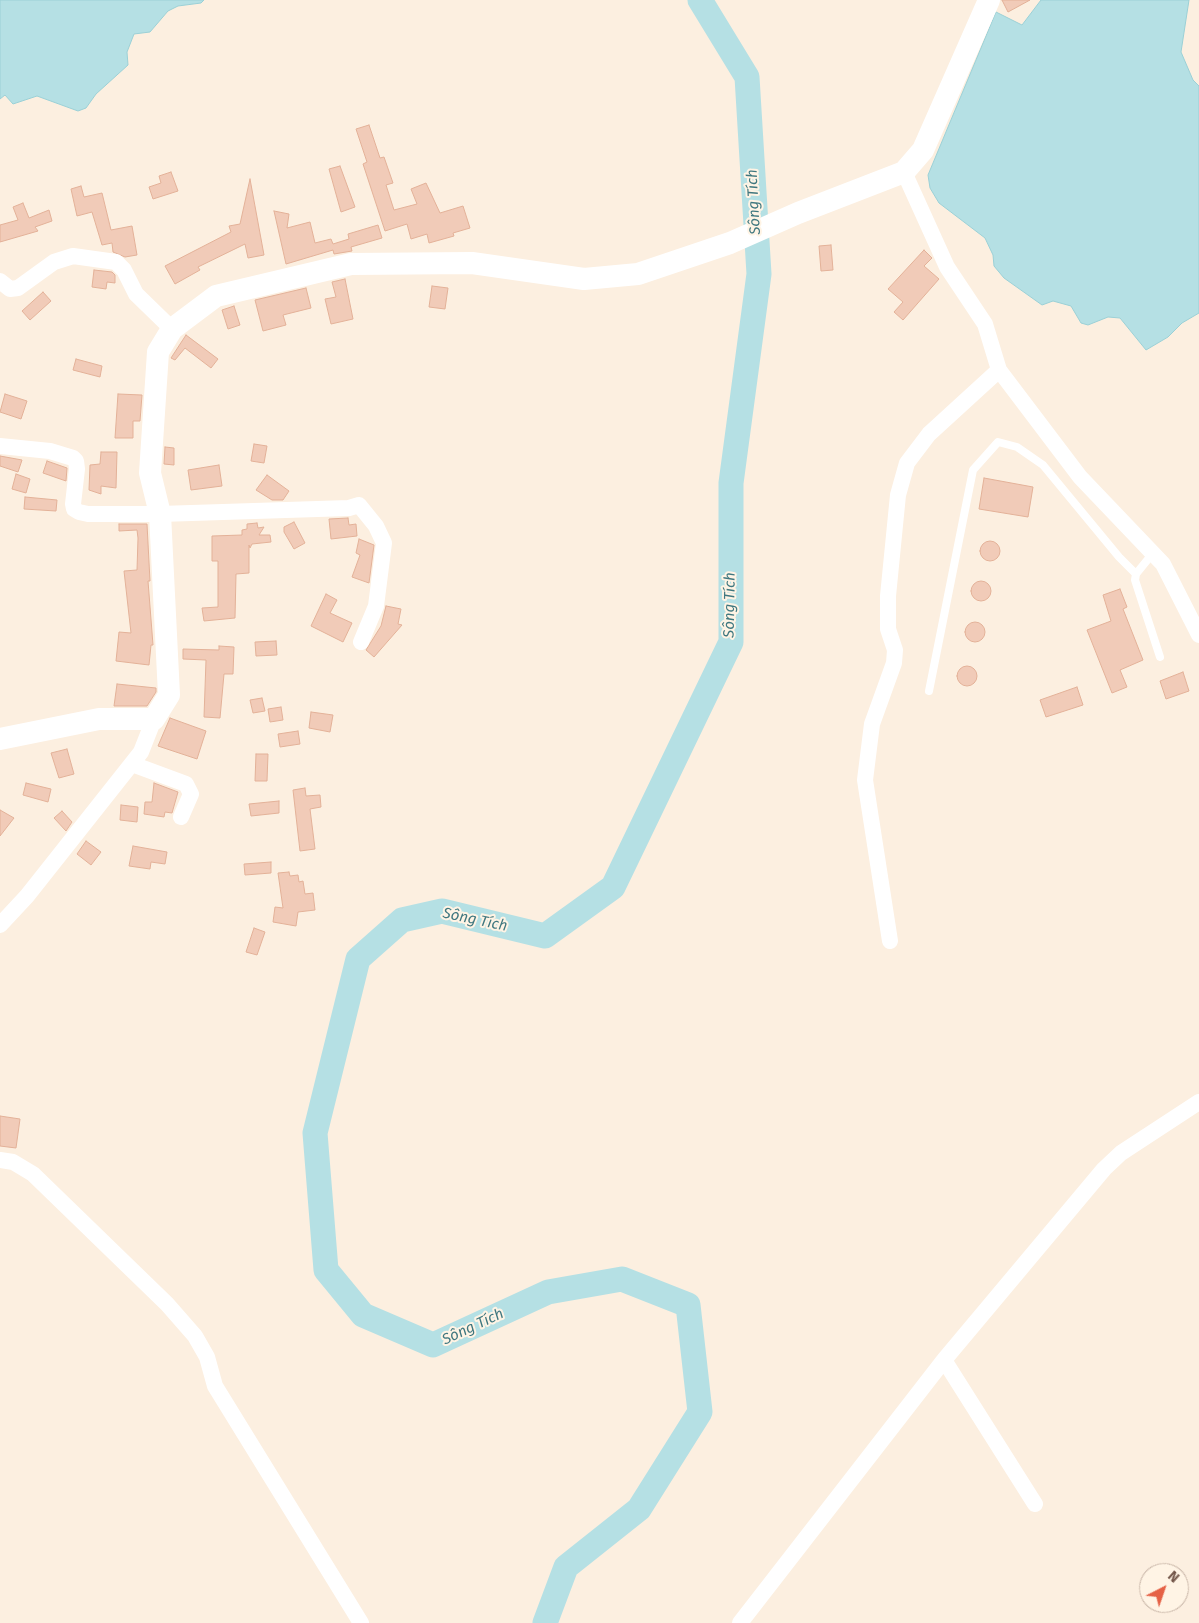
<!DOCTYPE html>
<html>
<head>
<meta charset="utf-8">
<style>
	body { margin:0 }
	#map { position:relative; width:1199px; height:1623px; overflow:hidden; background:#fcefe0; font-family:"Fira Sans",sans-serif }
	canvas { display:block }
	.north { position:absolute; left:1139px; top:1563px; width:50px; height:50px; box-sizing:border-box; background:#fff4e5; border:1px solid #c7b4a6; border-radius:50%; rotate:41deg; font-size:14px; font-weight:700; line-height:20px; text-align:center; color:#725548 }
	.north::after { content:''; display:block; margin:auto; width:18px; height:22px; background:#e56145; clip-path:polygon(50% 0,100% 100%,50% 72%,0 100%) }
</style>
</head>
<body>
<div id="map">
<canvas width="1199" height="1623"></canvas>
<div class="north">N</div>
</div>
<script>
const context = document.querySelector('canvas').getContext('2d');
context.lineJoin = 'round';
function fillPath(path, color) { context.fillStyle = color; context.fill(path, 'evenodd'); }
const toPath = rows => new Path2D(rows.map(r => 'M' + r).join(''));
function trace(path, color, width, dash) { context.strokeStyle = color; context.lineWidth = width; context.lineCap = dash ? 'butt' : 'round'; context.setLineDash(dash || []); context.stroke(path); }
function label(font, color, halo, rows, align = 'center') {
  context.font = font + ' "Fira Sans",sans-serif'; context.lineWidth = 4; context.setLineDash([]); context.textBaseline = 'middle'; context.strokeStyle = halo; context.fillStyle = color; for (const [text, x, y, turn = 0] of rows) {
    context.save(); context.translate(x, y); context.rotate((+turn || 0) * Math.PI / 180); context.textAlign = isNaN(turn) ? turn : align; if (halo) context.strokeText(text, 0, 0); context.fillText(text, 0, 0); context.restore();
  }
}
const water = toPath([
	[0,0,204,0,201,3,178,6,168,11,150,32,134,34,127,52,128,65,96,94,86,108,78,111,37,96,13,104,5,95,0,99,0,0],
	[1041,0,1189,0,1181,52,1193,80,1199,86,1199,313,1182,323,1168,337,1146,350,1120,318,1108,317,1088,325,1081,323,1071,306,1053,301,1042,305,1004,278,994,266,993,255,985,238,939,203,930,188,928,175,996,12,1022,25,1041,0]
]);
fillPath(water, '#b5e0e4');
trace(water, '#9bd0d6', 1);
trace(toPath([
	[545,1623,566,1567,639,1509,700,1412,688,1305,622,1279,548,1292,433,1345,363,1315,326,1270,315,1133,358,959,402,920,442,911,545,936,613,887,731,642,731,483,759,274,747,77,700,0]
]), '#b5e0e4', 25);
const building = toPath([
	[1002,0,1030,0,1008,12,1002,0],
	[369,125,380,158,384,157,393,183,386,185,394,210,417,204,411,189,426,183,440,213,463,206,470,228,453,233,454,236,429,243,427,234,411,239,407,224,385,231,363,164,367,162,356,129,369,125],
	[340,166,355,207,341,212,329,169,340,166],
	[171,172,178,191,153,199,149,187,161,183,159,176,171,172],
	[250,179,264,255,248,258,245,244,198,267,200,270,175,284,165,266,231,232,229,226,240,224,250,179],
	[81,186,84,197,102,193,111,230,132,226,137,255,125,257,113,252,112,243,102,245,92,212,77,216,71,189,81,186],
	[23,203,29,218,49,210,52,221,35,227,38,231,0,242,0,225,18,220,13,207,23,203],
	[274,211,289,214,287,228,310,222,315,243,331,239,333,244,349,239,348,234,378,225,382,238,351,247,352,251,334,254,333,250,286,264,274,211],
	[831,245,833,270,821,271,819,246,831,245],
	[924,250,932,258,924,266,939,279,903,320,894,312,903,302,888,289,924,250],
	[94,270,112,272,115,275,115,283,107,282,106,289,92,287,94,270],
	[345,279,353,319,331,324,325,299,336,297,332,282,345,279],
	[432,286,448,288,445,309,429,307,432,286],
	[306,288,311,308,283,315,286,325,263,331,255,300,306,288],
	[43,292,51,301,30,320,22,311,43,292],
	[234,306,240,325,228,329,222,310,234,306],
	[186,335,218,359,211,368,185,348,175,360,171,358,186,335],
	[76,359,102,366,100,377,73,370,76,359],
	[5,394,27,401,21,419,0,412,5,394],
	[118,394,142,395,140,421,133,421,133,438,115,438,118,394],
	[254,444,267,446,264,463,251,461,254,444],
	[165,447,174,448,174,465,164,464,165,447],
	[101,452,117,452,116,488,101,486,101,494,89,490,90,465,100,464,101,452],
	[0,456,22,460,18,472,0,466,0,456],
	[47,461,67,468,66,481,43,473,47,461],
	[219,465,222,486,191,490,188,470,219,465],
	[16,474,30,479,26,493,12,489,16,474],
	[267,475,289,491,283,500,272,500,256,490,267,475],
	[984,478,1033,487,1028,517,979,509,984,478],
	[25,497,57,500,56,511,24,509,25,497],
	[348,518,349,525,356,524,357,536,331,539,329,519,348,518],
	[294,522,305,543,294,549,284,532,284,527,294,522],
	[257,523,258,528,264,527,259,535,270,535,271,542,252,544,250,548,249,545,249,573,236,574,235,618,204,621,202,608,218,607,218,561,212,561,212,536,242,535,242,530,247,529,247,524,257,523],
	[119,524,147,524,150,581,148,581,153,645,151,645,149,665,116,661,119,632,131,633,124,571,137,570,138,538,137,530,119,531,119,524],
	[359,539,374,545,369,583,352,577,360,555,356,553,359,539],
	'980 551a10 10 0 1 1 20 0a10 10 0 1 1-20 0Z',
	'971 591a10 10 0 1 1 20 0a10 10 0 1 1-20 0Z',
	[1120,589,1127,607,1123,609,1143,660,1120,670,1127,687,1112,693,1087,630,1111,621,1103,595,1120,589],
	[326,594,337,600,330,613,352,623,343,642,311,626,326,594],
	[386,606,401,609,398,624,402,625,374,657,366,650,381,626,386,606],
	'965 632a10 10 0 1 1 20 0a10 10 0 1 1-20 0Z',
	[276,641,277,655,256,656,255,642,276,641],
	[219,646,234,647,233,674,224,674,220,718,204,717,206,660,183,659,183,649,219,650,219,646],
	'957 676a10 10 0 1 1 20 0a10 10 0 1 1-20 0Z',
	[1183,672,1189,691,1166,699,1160,681,1183,672],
	[117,684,156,688,156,692,147,706,114,706,117,684],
	[1077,687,1083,705,1046,717,1040,700,1077,687],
	[262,698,265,711,253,713,250,700,262,698],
	[281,707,283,720,270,722,268,709,281,707],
	[311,712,333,715,330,732,309,728,311,712],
	[170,718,206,731,197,759,158,746,170,718],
	[298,731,300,744,280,747,278,734,298,731],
	[67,749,74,774,59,778,51,753,67,749],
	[256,754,268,754,267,781,255,781,256,754],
	[26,783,51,789,48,802,23,795,26,783],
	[154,783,178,792,172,813,165,812,164,817,144,814,145,802,152,802,154,783],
	[305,788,306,796,320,795,321,807,310,809,315,849,300,851,293,790,305,788],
	[279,801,279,813,251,816,249,804,279,801],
	[121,805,138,807,137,822,120,820,121,805],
	[0,810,14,818,0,836,0,810],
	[62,811,72,822,66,831,54,818,62,811],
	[86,841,101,852,91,865,77,854,86,841],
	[133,846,167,852,165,864,151,862,150,869,129,866,133,846],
	[271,862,271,873,245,875,244,864,271,862],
	[289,872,290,876,298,875,299,882,303,881,305,894,313,893,315,910,298,912,296,926,273,922,275,907,283,908,278,873,289,872],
	[254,928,265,932,257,955,246,952,254,928],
	[0,1116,20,1119,16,1148,0,1146,0,1116]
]);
fillPath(building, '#f1cbb8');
trace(building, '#e3b198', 1);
trace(toPath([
	[1153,553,1136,574,1135,580,1160,657],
	[929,691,973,470,998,442,1017,447,1043,465,1119,557,1136,574]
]), '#fff', 8);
trace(toPath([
	[904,172,947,267,985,324,999,370,1080,477,1163,564,1199,635],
	[0,281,10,289,18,288,54,262,73,256,116,262,124,270,136,294,172,329],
	[0,446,50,451,73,458,76,461,77,469,73,504,74,509,79,512,88,514,160,514,349,508,359,505,376,526,384,543,376,606,361,642],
	[132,764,186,784,191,794,181,817],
	[0,925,27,896,141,752,154,719],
	[890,941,865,780,872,724,894,663,895,650,888,629,888,596,898,495,907,463,929,434,999,370],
	[0,1160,13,1162,33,1174,167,1304,195,1336,207,1357,215,1386,361,1623],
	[1035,1504,944,1360,1104,1169,1121,1153,1199,1102],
	[740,1623,944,1360]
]), '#fff', 16);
trace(toPath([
	[0,739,99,719,154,719,169,695,160,514,150,473,158,352,172,329,216,296,351,264,472,263,584,279,638,274,730,243,798,213,904,172,923,150,989,0]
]), '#fff', 22);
label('italic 15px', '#3f777f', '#fff4e5', [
	["Sông Tích",754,202,-93],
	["Sông Tích",730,605,-89],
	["Sông Tích",475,920,12],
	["Sông Tích",473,1327,-25]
]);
</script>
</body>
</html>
